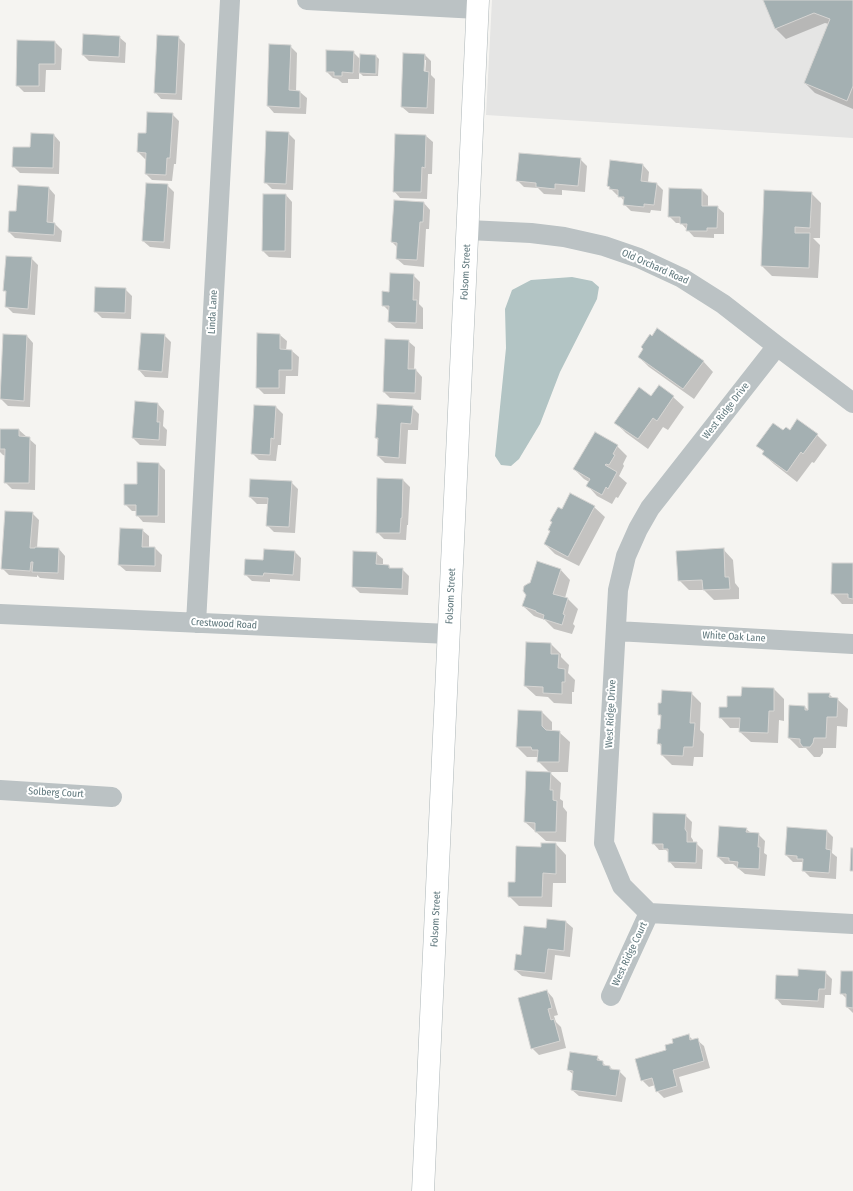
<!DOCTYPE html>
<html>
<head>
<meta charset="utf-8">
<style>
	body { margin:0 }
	canvas { display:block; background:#f5f4f1 }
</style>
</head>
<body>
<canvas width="853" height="1191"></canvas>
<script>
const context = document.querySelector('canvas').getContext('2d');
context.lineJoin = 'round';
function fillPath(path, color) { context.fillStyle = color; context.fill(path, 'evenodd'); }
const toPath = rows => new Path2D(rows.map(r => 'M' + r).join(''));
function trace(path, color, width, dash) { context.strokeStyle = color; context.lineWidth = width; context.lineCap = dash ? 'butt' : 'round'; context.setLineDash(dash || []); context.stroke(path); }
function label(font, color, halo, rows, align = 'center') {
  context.font = font + ' "Fira Sans Condensed",sans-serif'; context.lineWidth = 4; context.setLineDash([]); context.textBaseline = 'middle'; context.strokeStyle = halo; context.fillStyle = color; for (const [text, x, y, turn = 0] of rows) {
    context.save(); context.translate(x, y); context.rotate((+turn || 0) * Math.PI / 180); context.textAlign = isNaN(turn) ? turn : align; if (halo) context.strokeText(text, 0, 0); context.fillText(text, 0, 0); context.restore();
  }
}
fillPath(toPath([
	[492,0,853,0,853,138,486,115]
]), '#e5e5e4');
fillPath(toPath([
	[572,277,592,281,599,287,597,299,560,372,540,424,519,459,511,466,501,465,495,456,506,348,505,309,512,290,531,280]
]), '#b2c4c4');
fillPath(toPath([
	[764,0,853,0,853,109,815,93,805,83,829,24,825,23,786,39,776,29],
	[119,37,126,43,125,63,89,61,83,55],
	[178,37,185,44,182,100,161,99,155,92],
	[55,42,62,49,61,70,46,70,45,92,24,92,17,85],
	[270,45,290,46,297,53,296,92,300,92,307,98,306,114,274,113,268,106],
	[353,52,360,59,376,56,379,59,378,76,363,76,359,72,359,79,348,79,348,83,342,83,338,79,333,78,327,72],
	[425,55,431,61,431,75,435,79,434,114,409,113,402,107],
	[424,60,426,60,425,76,423,76],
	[172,114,179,121,176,164,174,164,172,181,152,180,146,174,146,159,145,159,138,152,147,134],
	[288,133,295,140,293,190,272,189,265,182],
	[54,135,60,142,59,174,20,173,13,166,31,148],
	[426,136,433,142,432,174,428,174,427,199,400,198,394,191],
	[580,159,587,166,585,192,562,190,562,195,544,194,538,188,524,187,517,180],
	[643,165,649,172,648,182,656,183,663,190,661,211,651,210,650,213,631,211,624,204,625,202,619,195,617,195,608,186],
	[167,185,174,192,170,249,150,247,143,241],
	[49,188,55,195,53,224,55,224,62,231,61,242,15,238,9,232,17,212],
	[702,190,708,196,708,207,717,207,724,213,724,234,714,234,714,238,694,237,681,223,676,223,669,216],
	[811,193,821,203,820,238,813,238,820,245,818,278,772,276,762,266],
	[286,195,292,202,291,258,269,257,263,251],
	[424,203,430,210,429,229,426,229,424,267,404,265,397,259,397,247,392,242],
	[31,258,38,265,35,315,13,313,6,306,7,293,4,290],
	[413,275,420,282,419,304,423,308,423,329,396,328,389,322,390,312,383,305,390,293],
	[125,289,132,296,131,319,102,318,95,311],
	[164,335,171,342,168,378,145,377,139,370],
	[280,335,287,341,286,351,292,351,299,357,298,376,286,376,285,394,264,394,257,387],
	[27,336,33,343,30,407,8,406,1,399],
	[652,337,703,361,713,372,694,399,649,367,639,357],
	[408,341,415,347,414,370,416,370,422,377,421,400,390,398,384,392],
	[659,387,673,397,684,407,668,430,663,427,648,449,626,433,616,423,652,397],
	[158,404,164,411,163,426,167,430,166,446,140,445,133,438],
	[255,406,276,407,283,414,281,445,278,445,276,461,259,460,252,453],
	[412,407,419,414,418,430,408,430,406,464,385,463,378,456,379,441,376,438],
	[0,430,19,430,36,445,35,490,12,489,5,482,6,456,3,455,0,452],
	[790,431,817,435,827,445,814,463,812,462,797,482,774,464,763,454,765,453,758,446,783,432],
	[617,446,627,456,623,464,624,466,619,476,627,483,618,498,616,497,612,504,597,496,587,485,589,482,584,479,574,469],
	[159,464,165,470,165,523,143,522,137,515,137,511,132,511,125,504,138,485],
	[403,480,410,487,408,525,407,525,406,540,384,539,377,532],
	[291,482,298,489,295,533,274,532,267,525,268,504,257,504,250,497],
	[594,507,605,517,579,566,555,554,545,544,562,510],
	[32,513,39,520,37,548,59,549,65,556,64,580,40,578,37,575,37,577,9,575,2,568],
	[142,530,149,536,149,548,155,548,162,555,161,572,126,571,119,565],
	[723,549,733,560,735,583,739,588,739,599,714,600,704,590,689,590,679,580],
	[295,552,301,558,300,581,270,579,270,582,252,581,245,574,264,561],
	[376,553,383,559,383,566,389,566,391,569,402,569,409,576,408,595,360,593,353,586],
	[853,564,853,604,842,604,832,593],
	[560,569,570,580,565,598,568,599,578,609,573,624,575,626,572,634,554,629,545,620,534,616,523,606],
	[551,644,561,654,561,657,569,665,568,673,575,680,574,692,572,692,572,704,554,703,548,697,536,696,525,686],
	[774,689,784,699,784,721,779,720,778,743,751,742,740,732,741,728,730,728,720,717,742,697],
	[691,693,701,703,700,730,704,734,703,757,694,757,693,766,672,765,662,755,662,747,658,743,661,730,662,718,659,714,662,704],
	[829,694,833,698,837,699,848,709,847,727,837,726,836,748,823,748,823,753,820,757,814,757,806,748,799,748,789,738,805,707,809,711],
	[542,712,552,722,552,732,559,732,570,742,568,772,549,772,561,783,560,799,563,801,563,807,567,812,566,842,546,841,525,822,550,773,538,761,539,757,527,757,517,747],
	[685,815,692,822,691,837,693,840,693,843,696,843,703,850,702,869,675,868,669,861,669,853,666,850,659,850,653,843],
	[746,829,751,833,758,834,765,841,764,853,767,855,765,876,745,874,733,864,725,864,718,857],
	[827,831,833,837,832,853,837,857,836,879,810,877,804,871,804,864,802,862,793,862,786,855],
	[556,844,566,855,566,883,553,883,552,907,519,906,509,896,516,883,542,848],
	[566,922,573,928,570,957,555,955,552,980,522,976,515,970,522,956,547,930],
	[825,972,832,979,831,995,825,995,824,1008,782,1005,776,998,799,977],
	[853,972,853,1013,847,1007,847,999,841,993],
	[547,991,553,998,558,1015,554,1016,556,1022,561,1027,566,1048,539,1055,532,1048],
	[688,1035,694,1041,697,1040,704,1046,710,1068,679,1077,683,1092,664,1098,657,1091,655,1085,649,1087,642,1080,674,1043],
	[597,1057,607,1067,610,1067,613,1070,619,1071,626,1078,622,1102,579,1096,572,1090,574,1075,568,1070]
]), '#0003');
const building = toPath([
	[763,0,853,0,853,86,847,101,804,83,830,19,814,13,775,29,763,0],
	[83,34,120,36,119,57,82,55,83,34],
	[157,35,179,36,176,94,154,93,157,35],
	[17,40,55,41,55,64,39,64,39,86,16,86,17,40],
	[269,44,291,45,289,90,300,91,300,108,267,106,269,44],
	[326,50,354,51,353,73,342,72,342,76,334,76,334,72,326,72,326,50],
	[403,53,425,54,424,71,429,72,427,108,401,107,403,53],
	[360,54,376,55,376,74,359,73,360,54],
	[147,112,173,113,170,158,167,158,166,175,145,174,146,153,137,152,138,133,146,133,147,112],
	[266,131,289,132,286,184,264,183,266,131],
	[31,133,54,134,53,168,12,167,13,147,30,147,31,133],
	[395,134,426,135,425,168,422,167,421,192,393,192,395,134],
	[519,153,581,158,578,186,555,184,555,189,536,187,536,183,516,181,519,153],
	[610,160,643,164,641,181,657,183,654,205,644,204,644,207,623,205,624,197,618,197,618,190,609,189,610,187,607,186,610,160],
	[146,183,168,184,164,242,142,241,146,183],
	[18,185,49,187,47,222,55,223,54,235,8,232,9,211,16,211,18,185],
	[669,188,702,189,702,206,718,206,717,228,707,228,707,231,686,231,687,224,680,224,680,217,668,217,669,188],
	[764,190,812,192,810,228,795,227,795,233,810,233,809,268,761,266,764,190],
	[263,194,286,194,285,251,262,251,263,194],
	[394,200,424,202,423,222,420,222,417,260,396,259,397,243,391,242,394,200],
	[6,256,32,257,28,309,5,307,6,291,3,291,6,256],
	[390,273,414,274,413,300,417,300,416,323,388,322,389,306,382,306,382,291,389,292,390,273],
	[95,287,126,288,125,313,94,312,95,287],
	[657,328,704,361,683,389,638,357,643,349,641,347,650,334,652,336,657,328],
	[141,333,165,334,162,372,138,370,141,333],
	[257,333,280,334,280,349,292,350,292,370,279,370,279,388,256,388,257,333],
	[3,334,27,335,24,401,0,399,3,334],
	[385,339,409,340,408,369,416,369,415,393,383,392,385,339],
	[659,385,674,396,657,421,653,418,638,439,614,423,639,387,651,396,659,385],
	[135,401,158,403,157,422,160,422,159,440,132,438,135,401],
	[377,404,413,406,411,424,401,423,399,458,377,456,378,438,375,438,377,404],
	[254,405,276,406,274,439,271,438,270,455,251,454,254,405],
	[797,419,818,434,803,454,801,452,787,472,762,454,764,451,756,446,773,423,783,430,786,427,790,430,797,419],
	[0,429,19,429,19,436,30,437,29,483,4,483,5,449,0,449,0,429],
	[595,432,618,445,613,454,615,455,609,465,606,464,605,465,617,472,608,489,606,487,602,495,586,486,590,479,573,469,595,432],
	[137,462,159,463,158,516,136,516,136,505,124,505,124,484,137,484,137,462],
	[377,478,403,479,402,518,401,518,400,533,376,533,377,478],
	[250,479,292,481,289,527,266,526,268,498,249,497,250,479],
	[570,493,595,506,568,557,544,544,550,531,548,530,552,522,550,521,558,507,562,509,570,493],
	[5,511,33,512,30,548,35,548,35,547,59,548,58,573,32,572,33,562,31,562,30,571,1,569,5,511],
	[120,528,143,529,142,547,155,547,155,566,118,565,120,528],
	[724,548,725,577,729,577,730,589,703,590,702,580,678,581,676,551,724,548],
	[264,549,295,551,293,575,264,573,263,576,244,575,245,559,263,560,264,549],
	[353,551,377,552,376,564,389,565,389,568,403,568,402,589,352,587,353,551],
	[537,561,561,569,553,594,568,598,563,614,565,615,562,625,543,619,544,615,536,612,536,611,522,606,526,595,523,591,524,586,529,583,530,583,537,561],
	[832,563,853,563,853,599,848,598,848,594,831,594,832,563],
	[526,642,551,643,551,654,559,654,558,668,565,669,565,682,562,682,562,694,543,693,543,687,524,686,526,642],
	[742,687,774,688,774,711,769,711,768,733,739,732,740,718,719,718,719,707,727,707,727,696,741,696,742,687],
	[662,690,692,692,690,723,695,723,693,747,684,747,683,756,661,755,661,744,657,744,658,729,660,729,661,715,658,715,658,703,661,703,662,690],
	[808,693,830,693,829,697,838,698,837,717,827,717,826,738,814,738,813,743,810,747,803,747,800,743,800,739,788,738,789,705,805,706,805,710,808,710,808,693],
	[518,710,542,711,542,726,546,730,560,731,559,762,537,762,538,750,532,750,531,747,516,747,518,710],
	[526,771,551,772,550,790,553,790,553,800,557,801,556,832,535,832,535,823,524,822,526,771],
	[653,813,686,814,685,829,687,832,687,842,697,842,696,863,668,862,668,849,663,849,663,844,652,844,653,813],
	[719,826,747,828,746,832,759,833,758,847,760,847,759,869,737,868,738,862,729,861,729,858,717,857,719,826],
	[787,827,827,830,826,849,831,850,829,873,802,871,803,859,797,859,797,856,785,855,787,827],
	[541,843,556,843,556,874,543,873,542,897,508,897,508,882,515,882,516,846,541,847,541,843],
	[851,848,853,848,853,871,850,871,851,848],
	[547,919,566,921,564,951,548,949,545,973,514,970,516,954,521,955,524,926,546,928,547,919],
	[798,969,826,971,825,989,819,989,818,1001,775,999,776,975,798,976,798,969],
	[841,971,853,971,853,1008,846,1007,846,994,840,994,841,971],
	[547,990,552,1008,548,1009,551,1020,554,1019,560,1041,531,1049,518,998,547,990],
	[689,1034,690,1040,698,1038,704,1061,673,1070,677,1086,656,1092,652,1078,641,1081,635,1059,666,1050,665,1045,673,1043,672,1039,689,1034],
	[570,1052,598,1056,597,1060,603,1061,603,1065,610,1066,610,1069,620,1070,616,1096,571,1090,573,1071,567,1070,570,1052]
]);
fillPath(building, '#a4b0b2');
trace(building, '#d6d5d3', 1);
const secondary = toPath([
	[423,1191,478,0]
]);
trace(secondary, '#adb6b8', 23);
trace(toPath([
	[307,0,478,9],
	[468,230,531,233,564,237,604,246,639,258,682,278,723,304,777,346,853,403],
	[777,346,650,508,638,529,626,556,618,590,604,843,622,886,649,913,853,924],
	[0,614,449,634],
	[196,623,230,0],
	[616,631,853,644],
	[0,790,112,797],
	[611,996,649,913]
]), '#bbc2c4', 20);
trace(secondary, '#fff', 22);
label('10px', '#5f777c', '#fff', [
	["Old Orchard Road",655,267,24],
	["Folsom Street",466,272,-87],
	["Linda Lane",213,312,-87],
	["West Ridge Drive",726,411,-52],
	["Folsom Street",451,596,-87],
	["Crestwood Road",224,624,3],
	["White Oak Lane",734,637,3],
	["West Ridge Drive",611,714,-87],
	["Solberg Court",56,793,3],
	["Folsom Street",436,919,-87],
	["West Ridge Court",630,954,-65]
]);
</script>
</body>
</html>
